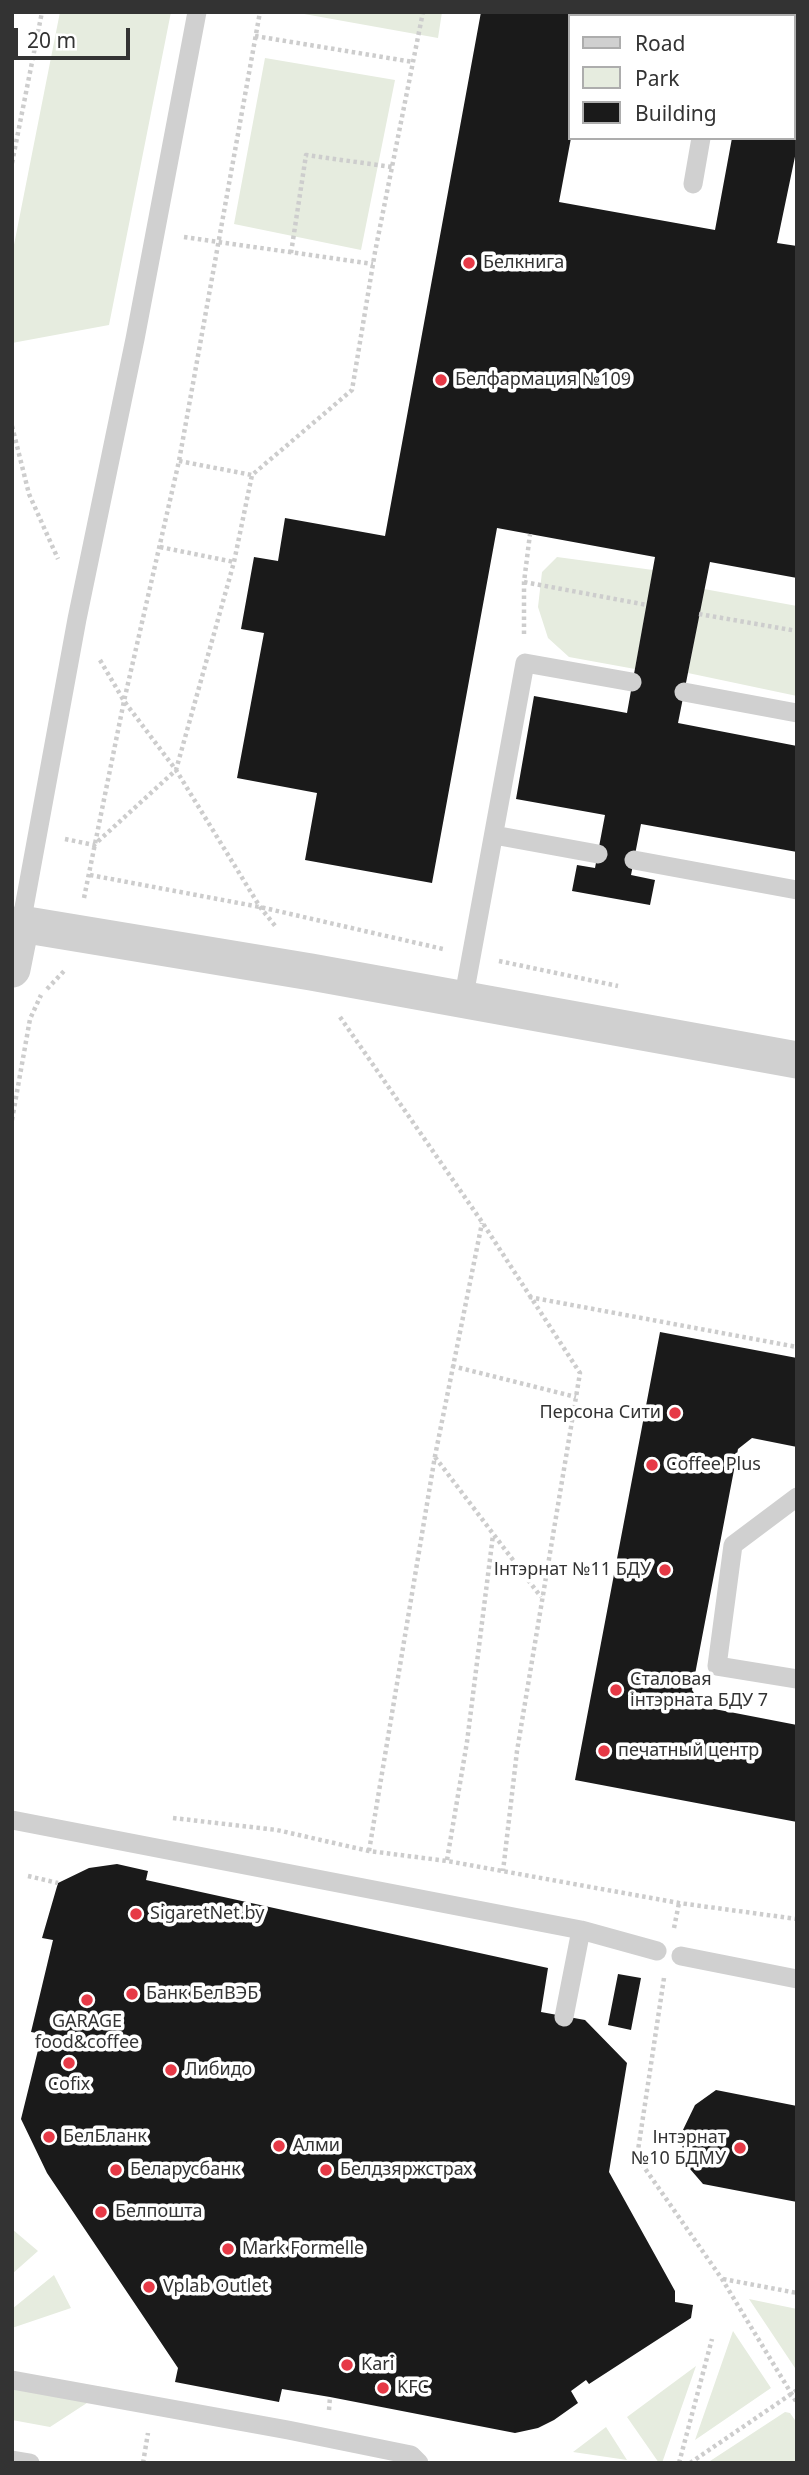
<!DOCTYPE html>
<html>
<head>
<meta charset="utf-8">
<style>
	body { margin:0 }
	#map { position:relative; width:809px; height:2475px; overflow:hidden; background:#fff; font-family:"Noto Sans",sans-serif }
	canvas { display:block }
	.frame { position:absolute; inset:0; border:14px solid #333; pointer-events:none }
	.legend { position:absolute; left:568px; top:14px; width:228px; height:126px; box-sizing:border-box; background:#fff; border:2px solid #adadad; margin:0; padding:9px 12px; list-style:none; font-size:21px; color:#333 }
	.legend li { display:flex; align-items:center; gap:14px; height:35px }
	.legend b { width:35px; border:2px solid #adadad }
	.scale { position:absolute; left:14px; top:28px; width:116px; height:32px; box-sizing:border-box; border:4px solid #333; border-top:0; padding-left:9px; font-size:21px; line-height:24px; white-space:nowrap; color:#333; -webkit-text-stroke:5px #fff; paint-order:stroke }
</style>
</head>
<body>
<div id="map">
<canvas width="809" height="2475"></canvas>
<div class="frame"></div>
<ul class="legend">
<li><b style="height:9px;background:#d0d0d0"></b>Road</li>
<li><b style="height:19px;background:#e6ecdf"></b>Park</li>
<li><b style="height:19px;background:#1a1a1a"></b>Building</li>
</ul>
<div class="scale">20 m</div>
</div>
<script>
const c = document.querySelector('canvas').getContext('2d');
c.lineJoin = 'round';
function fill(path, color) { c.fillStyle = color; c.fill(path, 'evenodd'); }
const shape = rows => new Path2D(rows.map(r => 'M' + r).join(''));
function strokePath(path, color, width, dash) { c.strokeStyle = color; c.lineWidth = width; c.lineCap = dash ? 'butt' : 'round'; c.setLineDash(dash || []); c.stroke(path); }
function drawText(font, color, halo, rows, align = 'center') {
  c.font = font + ' "Noto Sans",sans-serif'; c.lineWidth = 7; c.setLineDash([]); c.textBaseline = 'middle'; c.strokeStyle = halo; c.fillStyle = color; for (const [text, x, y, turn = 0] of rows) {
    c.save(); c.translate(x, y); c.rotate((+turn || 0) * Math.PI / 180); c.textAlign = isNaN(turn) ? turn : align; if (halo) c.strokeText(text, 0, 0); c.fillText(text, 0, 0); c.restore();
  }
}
fill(shape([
	[60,12,171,12,109,325,12,343,12,255],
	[293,12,442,12,438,38],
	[265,58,395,80,361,250,234,224],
	[557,557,653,570,635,669,569,657,548,638,538,607,542,572],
	[704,589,797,606,797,696,688,673],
	[12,2229,38,2251,12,2274],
	[54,2275,71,2308,12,2328,12,2309],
	[749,2299,797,2309,797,2371],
	[733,2331,771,2388,695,2440],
	[696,2366,662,2463,659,2463,627,2417],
	[12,2376,110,2388,50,2427,12,2420],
	[785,2412,790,2413,797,2423,797,2463,707,2463],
	[606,2427,627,2460,573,2452]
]), '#e6ecdf');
fill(shape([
	[481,12,595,12,594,16,569,16,571,138,559,202,715,230,732,138,793,138,793,16,679,16,668,12,797,12,797,147,777,243,797,246,797,578,710,562,678,723,797,746,797,852,641,824,631,875,655,880,650,905,572,891,577,865,595,868,605,815,516,799,534,696,627,713,655,557,497,528,432,883,305,860,317,793,237,778,264,633,241,629,254,557,278,561,285,518,385,536],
	[660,1332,797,1358,797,1447,752,1438,738,1449,692,1690,704,1707,797,1725,797,1822,575,1780],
	[117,1864,148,1871,146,1880,548,1968,541,2012,585,2020,627,2063,609,2172,675,2291,675,2302,693,2305,691,2318,589,2384,586,2380,571,2391,578,2403,554,2420,538,2428,515,2433,330,2397,282,2389,279,2402,175,2382,178,2368,47,2173,21,2119,42,2034,31,2032,53,1940,42,1938,58,1883,89,1868],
	[618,1974,641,1978,631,2030,608,2025],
	[716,2090,797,2106,797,2202,703,2184,684,2162,681,2134,695,2105]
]), '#1a1a1a');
strokePath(shape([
	[255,36,413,62],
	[12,163,42,12],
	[184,237,373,264],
	[291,253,306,155,392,167],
	[12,426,29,494,58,559],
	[179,461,252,475],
	[160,547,234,562],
	[524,582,647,605],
	[699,614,797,631],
	[524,634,524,582,530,534],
	[100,660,124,701,176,770,260,907,276,927],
	[65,839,94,845,176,770,234,562,252,475,352,390,375,252,423,12],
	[90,875,260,907,443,949],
	[84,898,124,701,179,461,260,12],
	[499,961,618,986],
	[47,989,65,970],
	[340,1017,482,1222,580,1373,517,1751,503,1871],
	[12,1120,30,1019,41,995],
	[529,1297,797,1347],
	[452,1366,576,1397],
	[435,1457,541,1597],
	[173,1818,277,1830,369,1851,447,1861,679,1903,797,1919],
	[369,1851,435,1456,482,1223],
	[447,1860,467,1742,493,1535],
	[28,1876,58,1883],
	[674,1928,679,1903],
	[664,1978,637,2157,722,2279,797,2403],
	[723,2279,797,2293],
	[329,2410,330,2397],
	[143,2463,148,2433],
	[679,2463,712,2339],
	[690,2463,797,2390]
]), '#cdcdcd', 4.5, [3.5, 3.5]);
strokePath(shape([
	[693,184,701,138],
	[684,692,797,713],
	[494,835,598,854],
	[634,860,797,890],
	[21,924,77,619,135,339,197,12],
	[463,1001,525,663,632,682],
	[797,1497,733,1545,717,1666,797,1679],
	[12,1820,581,1930,657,1951],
	[681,1956,797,1979],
	[564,2017,581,1930],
	[12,2380,288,2430,411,2455,419,2463],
	[12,2460,30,2463]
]), '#d0d0d0', 19);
strokePath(shape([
	[12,969,21,924,311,972,797,1060]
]), '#d0d0d0', 37);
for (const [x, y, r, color] of [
	[469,263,7,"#e63946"],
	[441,380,7,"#e63946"],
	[675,1413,7,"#e63946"],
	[652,1465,7,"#e63946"],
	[665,1570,7,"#e63946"],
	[616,1690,7,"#e63946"],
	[604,1751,7,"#e63946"],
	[136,1914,7,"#e63946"],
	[132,1994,7,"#e63946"],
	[87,2000,7,"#e63946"],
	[69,2063,7,"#e63946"],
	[171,2070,7,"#e63946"],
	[49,2137,7,"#e63946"],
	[279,2146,7,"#e63946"],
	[740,2148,7,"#e63946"],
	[116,2170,7,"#e63946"],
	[326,2170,7,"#e63946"],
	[101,2212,7,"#e63946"],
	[228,2249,7,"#e63946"],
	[149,2287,7,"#e63946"],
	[347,2365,7,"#e63946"],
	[383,2388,7,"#e63946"]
]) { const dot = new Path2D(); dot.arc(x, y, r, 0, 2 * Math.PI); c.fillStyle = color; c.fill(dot); strokePath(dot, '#fff', 2.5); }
drawText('18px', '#333', '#fff', [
	["Белкнига",483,263],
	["Белфармация №109",455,380],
	["Персона Сити",661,1413,"right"],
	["Coffee Plus",666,1465],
	["Інтэрнат №11 БДУ",651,1570,"right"],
	["Сталовая",630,1680],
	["інтэрната БДУ 7",630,1701],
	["печатный центр",618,1751],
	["SigaretNet.by",150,1914],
	["Банк БелВЭБ",146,1994],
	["GARAGE",87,2022,"center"],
	["food&coffee",87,2043,"center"],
	["Либидо",185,2070],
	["Cofix",69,2085,"center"],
	["БелБланк",63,2137],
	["Інтэрнат",726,2138,"right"],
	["№10 БДМУ",726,2159,"right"],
	["Алми",293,2146],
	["Беларусбанк",130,2170],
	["Белдзяржстрах",340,2170],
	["Белпошта",115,2212],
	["Mark Formelle",242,2249],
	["Vplab Outlet",163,2287],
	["Kari",361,2365],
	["KFC",397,2388]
], 'left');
</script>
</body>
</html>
